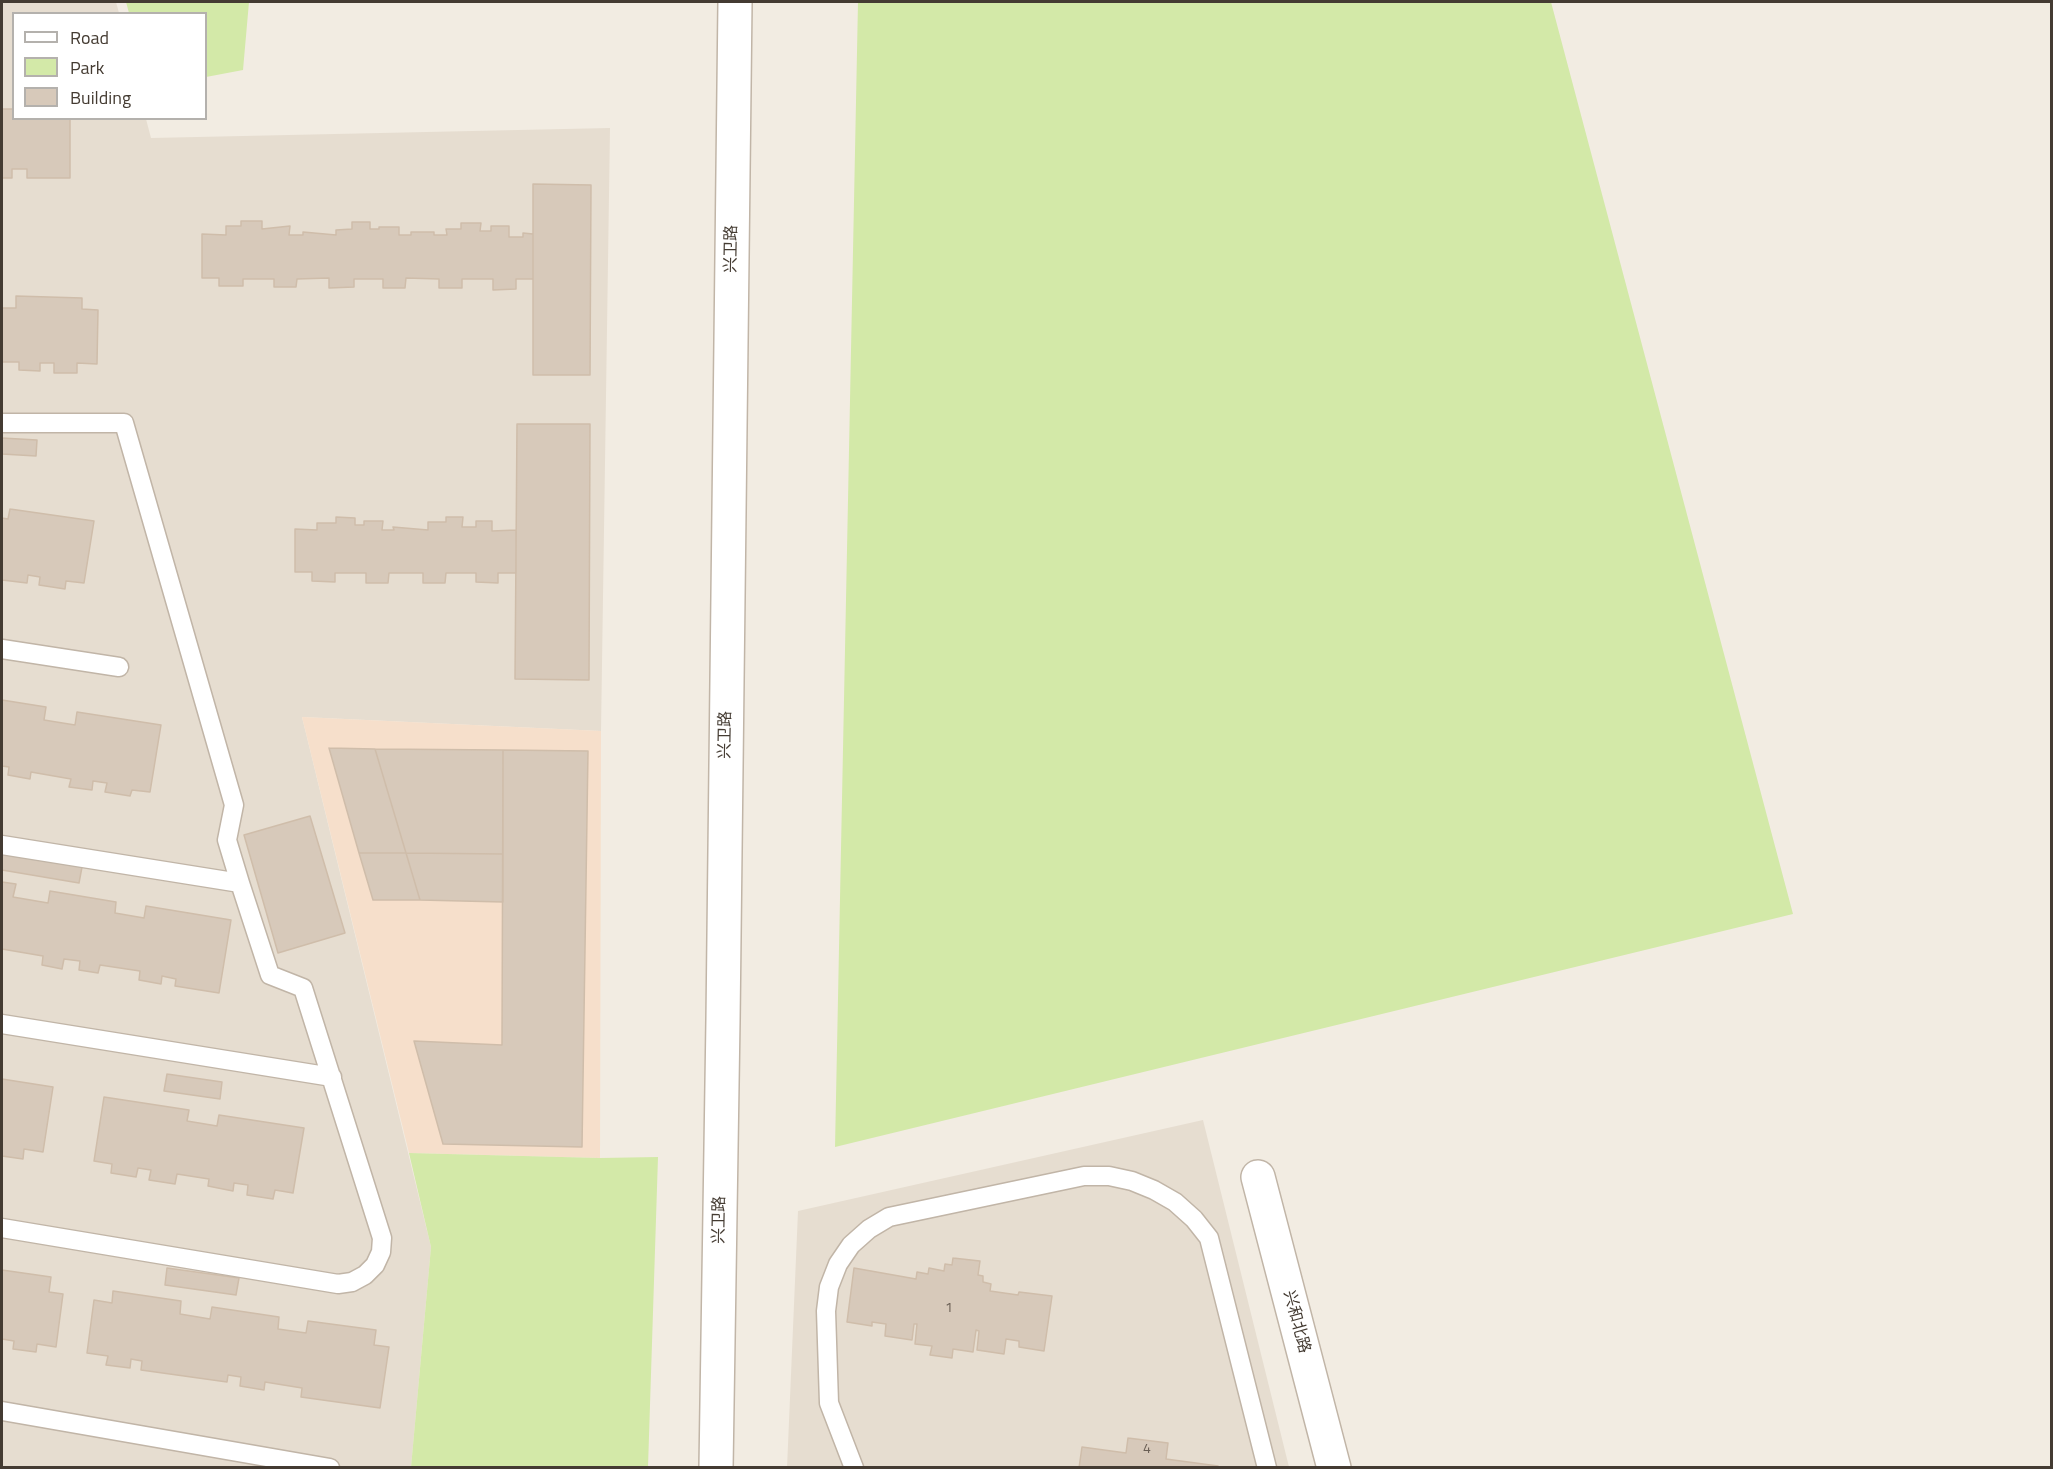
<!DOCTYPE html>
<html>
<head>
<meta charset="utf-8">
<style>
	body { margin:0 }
	#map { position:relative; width:2053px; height:1469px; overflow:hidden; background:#f2ece2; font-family:"Titillium Web",sans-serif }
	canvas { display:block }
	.frame { position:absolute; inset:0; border:3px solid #443b32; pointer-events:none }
	.legend { position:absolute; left:12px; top:12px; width:195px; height:108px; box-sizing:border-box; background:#fff; border:2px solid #b4b1ad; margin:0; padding:8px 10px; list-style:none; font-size:18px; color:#443b32 }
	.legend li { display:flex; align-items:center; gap:12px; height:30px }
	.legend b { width:30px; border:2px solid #b4b1ad }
</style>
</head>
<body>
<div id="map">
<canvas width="2053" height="1469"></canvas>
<div class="frame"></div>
<ul class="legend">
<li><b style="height:8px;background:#fff"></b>Road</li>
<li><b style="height:16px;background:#d3e9a8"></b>Park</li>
<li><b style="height:16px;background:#d7c9ba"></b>Building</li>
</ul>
</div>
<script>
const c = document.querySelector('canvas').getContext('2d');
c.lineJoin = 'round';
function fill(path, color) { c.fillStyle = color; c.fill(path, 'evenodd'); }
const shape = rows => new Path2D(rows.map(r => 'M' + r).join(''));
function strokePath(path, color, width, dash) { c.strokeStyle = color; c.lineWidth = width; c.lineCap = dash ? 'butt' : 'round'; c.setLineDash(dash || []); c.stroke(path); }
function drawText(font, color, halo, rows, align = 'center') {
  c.font = font + ' "Titillium Web","Noto Sans SC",sans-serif'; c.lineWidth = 6; c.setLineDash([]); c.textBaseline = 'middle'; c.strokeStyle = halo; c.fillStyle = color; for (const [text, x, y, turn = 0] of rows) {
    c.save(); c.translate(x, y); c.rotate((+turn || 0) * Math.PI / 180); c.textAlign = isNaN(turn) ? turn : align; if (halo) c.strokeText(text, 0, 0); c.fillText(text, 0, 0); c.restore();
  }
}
fill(shape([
	[2,2,116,2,119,13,14,14,14,118,146,119,151,138,610,128,601,731,302,717,431,1247,411,1467,2,1468],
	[1203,1120,1289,1467,787,1468,798,1211]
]), '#e6ddd0');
fill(shape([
	[302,717,601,731,600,1158,409,1153]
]), '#f6dfcb');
fill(shape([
	[126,2,249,2,243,70,206,77,206,14,129,13],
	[858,2,1551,2,1793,914,835,1147],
	[409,1153,600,1158,658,1157,648,1467,411,1467,431,1247]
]), '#d3e9a8');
const building = shape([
	[2,109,14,109,14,118,70,119,70,178,27,178,27,169,12,169,12,178,2,178,2,109],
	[533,184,591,185,590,375,533,375,533,184],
	[241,221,262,221,262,229,290,226,289,235,303,235,303,232,336,235,336,230,352,229,352,222,370,222,370,229,379,229,379,227,399,227,399,235,411,235,411,232,434,232,434,235,447,235,446,229,461,229,461,223,481,223,480,231,491,231,491,226,509,226,509,237,523,237,523,233,533,234,533,279,516,279,516,289,493,290,493,279,462,279,462,288,439,288,439,279,406,278,405,288,383,288,383,279,354,279,354,287,329,288,329,278,297,279,296,287,274,287,274,279,243,279,243,286,219,286,219,278,202,278,202,234,226,235,226,226,241,226,241,221],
	[16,296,82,298,82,309,98,310,97,364,77,363,77,373,54,373,54,363,40,363,40,371,19,370,19,362,2,362,2,308,16,308,16,296],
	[517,424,590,424,589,680,515,679,517,424],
	[2,438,37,440,36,456,2,454,2,438],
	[10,509,94,521,84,583,66,581,65,589,39,585,40,577,28,575,27,583,2,580,2,518,8,519,10,509],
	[336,517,355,518,355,525,364,525,364,521,383,521,382,530,394,530,393,527,428,530,428,522,446,522,446,517,463,517,462,527,476,527,476,521,492,521,492,531,516,530,516,573,498,573,498,583,476,582,476,573,446,573,445,583,423,583,423,573,389,573,388,583,366,583,366,573,335,573,335,582,312,581,312,572,295,572,295,529,317,530,317,523,336,523,336,517],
	[2,700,46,707,44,720,75,725,77,712,161,725,150,792,132,790,130,796,105,792,107,783,93,781,92,790,69,787,71,779,31,772,30,779,8,775,9,767,2,766,2,700],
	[329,748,375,749,406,853,359,853,329,748],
	[375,749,503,750,503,854,406,853,375,749],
	[503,750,588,751,582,1147,443,1144,414,1041,502,1045,503,750],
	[310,816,345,933,278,953,244,835,310,816],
	[2,853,82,867,79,883,2,870,2,853],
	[359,853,406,853,420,900,373,900,359,853],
	[406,853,503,854,503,902,420,900,406,853],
	[2,882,16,884,13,897,48,903,50,891,116,902,115,913,144,918,146,906,231,920,219,993,175,986,176,979,162,976,161,984,139,980,140,971,100,965,98,973,79,970,80,961,64,959,62,969,42,965,43,956,2,949,2,953,2,882],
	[167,1074,222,1082,220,1099,164,1091,167,1074],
	[2,1079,53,1087,43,1152,24,1149,23,1159,2,1156,2,1079],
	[104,1097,189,1110,187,1121,217,1126,219,1115,304,1128,293,1193,275,1190,273,1199,247,1195,248,1185,234,1183,233,1191,208,1186,209,1179,177,1174,175,1184,149,1180,151,1170,138,1168,136,1177,111,1173,112,1164,94,1161,104,1097],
	[953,1258,980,1261,978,1275,983,1276,983,1282,991,1284,990,1291,1018,1295,1019,1292,1052,1296,1044,1351,1019,1347,1019,1341,1006,1339,1004,1354,977,1350,979,1331,976,1330,973,1352,953,1349,952,1358,930,1355,932,1346,915,1344,917,1324,914,1324,912,1340,885,1336,886,1324,872,1322,872,1326,847,1322,854,1268,916,1279,917,1272,928,1274,929,1268,944,1271,945,1264,952,1265,953,1258],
	[167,1268,239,1278,236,1295,165,1285,167,1268],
	[2,1270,51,1277,49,1292,63,1294,56,1347,37,1344,36,1352,13,1349,14,1341,2,1339,2,1270],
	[113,1291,181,1301,180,1314,210,1319,212,1307,279,1317,278,1329,306,1333,308,1321,376,1330,374,1345,389,1347,380,1408,301,1397,302,1388,265,1382,264,1390,240,1386,241,1377,228,1375,227,1382,141,1370,142,1361,131,1359,130,1368,106,1365,108,1356,87,1353,94,1300,112,1303,113,1291],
	[1128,1438,1168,1443,1166,1459,1218,1466,1217,1468,1079,1468,1082,1447,1126,1453,1128,1438]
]);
fill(building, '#d7c9ba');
strokePath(building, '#cfbdaa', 1.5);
const service = shape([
	[2,423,124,423,234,805,227,840,240,883,270,975,303,988,382,1238,381,1252,375,1265,365,1275,352,1282,338,1284,2,1228],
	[2,649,119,667],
	[2,845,240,883],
	[2,1024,332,1077],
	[2,1411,330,1468],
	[854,1468,829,1403,826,1311,829,1287,838,1264,851,1245,869,1229,889,1217,1084,1176,1109,1176,1132,1181,1154,1190,1175,1202,1194,1219,1209,1238,1267,1468]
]);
const minor = shape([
	[1258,1177,1334,1468]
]);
const tertiary = shape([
	[716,1468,723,1020,735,2]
]);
strokePath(service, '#c1b5a7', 21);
strokePath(minor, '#c1b5a7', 36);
strokePath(tertiary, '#c1b5a7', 36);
strokePath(service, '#fff', 18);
strokePath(minor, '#fff', 33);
strokePath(tertiary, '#fff', 33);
drawText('14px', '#695e54', null, [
	["1",949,1309],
	["4",1147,1450]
]);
drawText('16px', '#443b32', '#fff', [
	["兴卫路",732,249,-89],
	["兴卫路",726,735,-89],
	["兴卫路",720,1220,-89],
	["兴和北路",1296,1322,75]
]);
</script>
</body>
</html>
